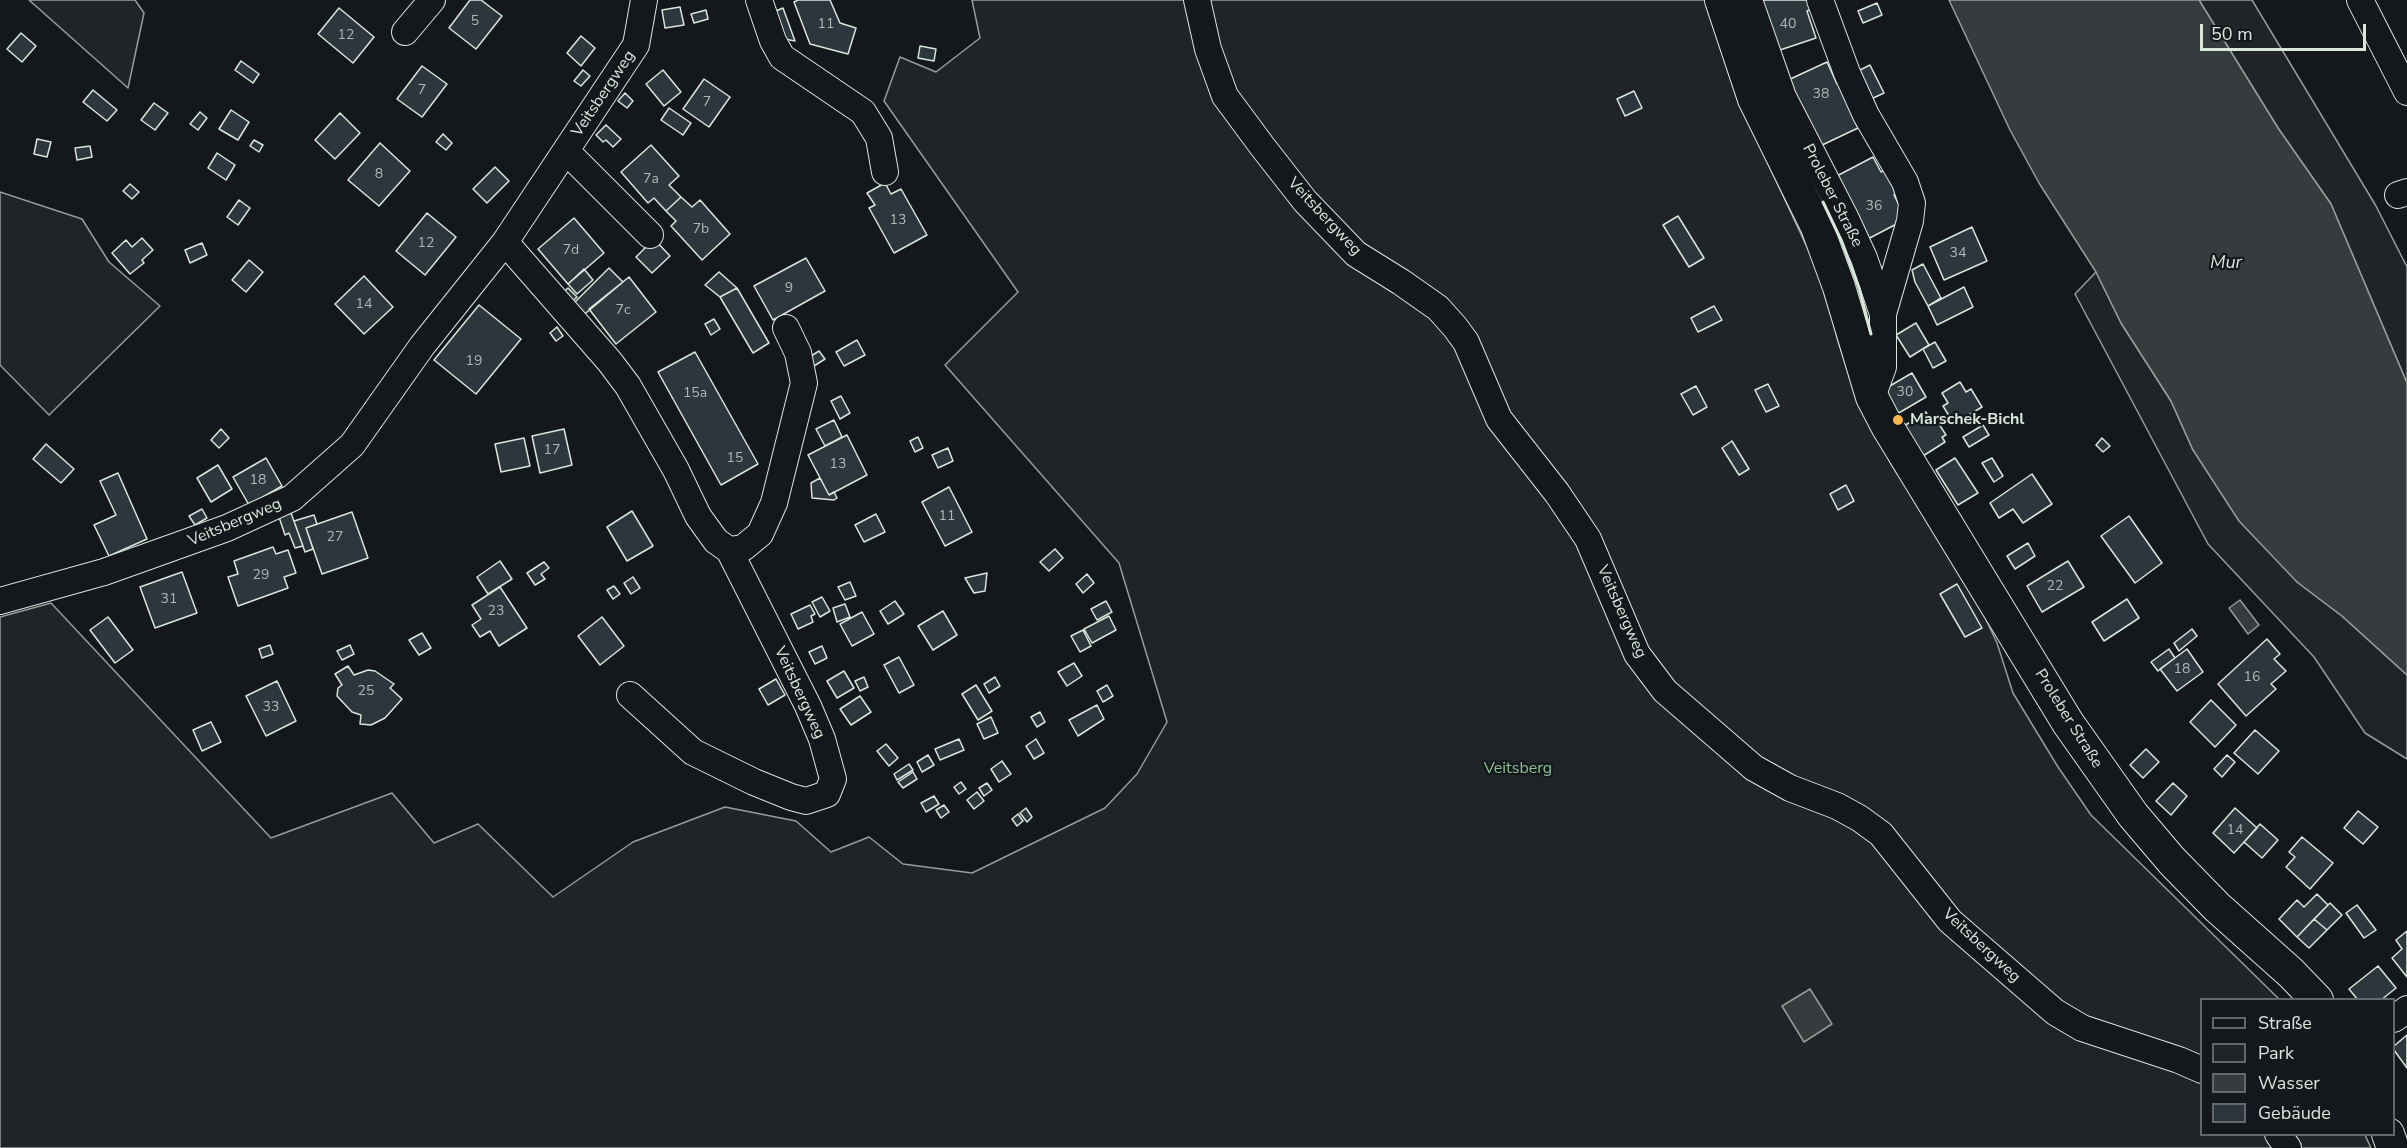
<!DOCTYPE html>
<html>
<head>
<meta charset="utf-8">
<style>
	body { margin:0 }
	#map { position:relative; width:2407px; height:1148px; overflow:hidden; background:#14181c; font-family:"Nunito Sans",sans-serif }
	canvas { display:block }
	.legend { position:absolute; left:2200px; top:998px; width:195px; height:138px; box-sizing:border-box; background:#14181c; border:2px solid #626a69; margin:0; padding:8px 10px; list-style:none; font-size:18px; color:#d8e6dc }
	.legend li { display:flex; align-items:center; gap:12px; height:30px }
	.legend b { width:30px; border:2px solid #626a69 }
	.scale { position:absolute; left:2200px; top:24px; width:166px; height:27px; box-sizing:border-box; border:3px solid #d8e6dc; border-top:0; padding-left:8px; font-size:18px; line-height:21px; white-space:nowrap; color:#d8e6dc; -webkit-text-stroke:4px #14181c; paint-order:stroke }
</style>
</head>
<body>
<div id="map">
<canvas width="2407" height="1148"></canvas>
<ul class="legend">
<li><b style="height:8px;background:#14181c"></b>Straße</li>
<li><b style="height:16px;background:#202428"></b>Park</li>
<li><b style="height:16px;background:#363b3e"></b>Wasser</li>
<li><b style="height:16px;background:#2c363c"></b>Gebäude</li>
</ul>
<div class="scale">50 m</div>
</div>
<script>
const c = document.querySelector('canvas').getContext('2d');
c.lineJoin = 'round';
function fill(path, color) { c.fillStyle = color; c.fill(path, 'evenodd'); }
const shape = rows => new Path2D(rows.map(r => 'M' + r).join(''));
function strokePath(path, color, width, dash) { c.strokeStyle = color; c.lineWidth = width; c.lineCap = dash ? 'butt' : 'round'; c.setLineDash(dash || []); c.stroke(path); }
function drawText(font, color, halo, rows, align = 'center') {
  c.font = font + ' "Nunito Sans",sans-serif'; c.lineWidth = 4.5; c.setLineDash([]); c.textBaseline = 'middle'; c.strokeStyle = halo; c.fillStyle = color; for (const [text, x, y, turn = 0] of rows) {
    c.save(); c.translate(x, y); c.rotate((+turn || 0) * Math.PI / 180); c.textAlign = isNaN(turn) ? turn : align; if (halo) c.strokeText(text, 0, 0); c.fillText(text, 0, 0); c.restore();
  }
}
const green = shape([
	[29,0,135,0,144,13,128,88,29,0],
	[972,0,1706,0,1750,125,1813,260,1833,316,1837,338,1851,381,1893,460,1890,462,1898,475,1901,474,1982,611,1997,643,2013,693,2058,767,2091,815,2279,999,2202,1000,2202,1134,2365,1135,2371,1148,0,1148,0,617,51,603,271,838,392,793,434,843,478,824,553,897,633,842,725,807,796,821,831,852,869,837,903,864,972,873,1105,808,1137,774,1167,722,1119,563,945,365,1018,292,884,101,900,57,936,72,980,38,972,0],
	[2199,0,2252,0,2376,206,2407,267,2407,383,2331,204,2278,128,2199,0],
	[0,192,82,219,109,262,160,306,49,415,0,365,0,192],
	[2096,272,2121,323,2171,401,2193,450,2297,582,2342,616,2407,675,2407,759,2365,733,2314,657,2208,544,2075,294,2096,272]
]);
fill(green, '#202428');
strokePath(green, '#939e99', 1.5);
const water = shape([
	[1949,0,2199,0,2278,128,2331,204,2407,383,2407,675,2342,616,2297,582,2239,521,2193,450,2171,401,2121,323,2096,272,2039,183,2010,130,1949,0],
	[2240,600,2259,625,2248,634,2229,608,2240,600],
	[1810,989,1832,1024,1804,1042,1782,1006,1810,989]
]);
fill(water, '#363b3e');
strokePath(water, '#939e99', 1.5);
const building = shape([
	[470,0,481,0,502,16,476,49,449,28,470,0],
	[798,0,830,0,840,23,856,28,848,54,810,44,794,2,798,0],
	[1757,0,1809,0,1812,9,1807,11,1816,38,1774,52,1757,0],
	[1877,3,1882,15,1863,23,1858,11,1877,3],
	[680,7,684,25,665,28,662,10,680,7],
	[339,8,374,37,353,63,318,34,339,8],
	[783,8,795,41,780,38,771,13,783,8],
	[706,10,708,19,694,23,691,14,706,10],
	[21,33,36,46,22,62,7,49,21,33],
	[581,36,595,48,581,66,567,53,581,36],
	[920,46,936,49,934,61,918,58,920,46],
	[241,61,259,74,253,83,235,70,241,61],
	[1827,62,1837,84,1843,81,1849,108,1858,128,1818,147,1786,81,1827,62],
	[1870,65,1884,93,1869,100,1856,72,1870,65],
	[422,66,447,84,422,117,397,99,422,66],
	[583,70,590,76,581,86,574,81,583,70],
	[663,70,681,92,664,106,646,84,663,70],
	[704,79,730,97,709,127,683,109,704,79],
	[93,90,117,110,107,121,83,102,93,90],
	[1634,91,1642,108,1625,116,1617,99,1634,91],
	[625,93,633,101,627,108,618,101,625,93],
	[154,103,168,113,155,130,141,120,154,103],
	[669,108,691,123,683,135,661,120,669,108],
	[231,110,249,122,238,140,219,129,231,110],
	[200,112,207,118,198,130,190,124,200,112],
	[340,113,360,133,335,159,315,140,340,113],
	[606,125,621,139,613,147,606,140,603,142,596,135,606,125],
	[443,134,452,143,446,150,436,142,443,134],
	[37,139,51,142,47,157,34,154,37,139],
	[254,140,263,145,259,152,250,146,254,140],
	[380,143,410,171,379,206,348,180,380,143],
	[651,145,679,176,669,185,681,197,666,211,654,198,648,203,621,172,651,145],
	[90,146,92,157,77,160,75,148,90,146],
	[217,153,235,165,226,180,208,168,217,153],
	[1873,157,1881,172,1889,168,1901,192,1894,195,1906,219,1866,240,1833,178,1873,157],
	[495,167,509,181,487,203,473,189,495,167],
	[885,183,891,194,901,189,927,235,894,253,869,208,875,205,867,193,885,183],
	[130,184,139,192,132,199,123,191,130,184],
	[681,197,692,207,700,200,730,234,702,260,671,226,676,221,666,211,681,197],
	[239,200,250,208,238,225,227,217,239,200],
	[427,213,456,237,425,275,396,251,427,213],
	[1678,216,1704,258,1689,267,1663,225,1678,216],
	[574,218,604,253,568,284,538,249,574,218],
	[1972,227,1987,261,1944,280,1930,247,1972,227],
	[142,238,153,250,142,260,144,263,130,274,112,253,126,240,132,247,142,238],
	[654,239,670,256,652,273,636,257,654,239],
	[202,243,207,255,190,263,185,250,202,243],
	[806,258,825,291,773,320,754,286,806,258],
	[249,260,263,272,246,292,232,280,249,260],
	[1923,264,1941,298,1928,306,1915,282,1912,270,1923,264],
	[609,268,623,282,580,318,570,307,609,268],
	[584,269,593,280,577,294,568,284,584,269],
	[719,272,737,288,720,297,705,285,719,272],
	[364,276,393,307,364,334,335,304,364,276],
	[629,277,656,312,616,344,589,309,629,277],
	[1964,287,1973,307,1937,325,1928,306,1964,287],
	[568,288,577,297,569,304,560,295,568,288],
	[737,288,769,343,753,353,720,297,737,288],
	[479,305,521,339,476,394,434,360,479,305],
	[1714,306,1722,320,1698,332,1691,318,1714,306],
	[714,319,720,329,711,335,705,324,714,319],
	[1916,323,1929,345,1910,357,1896,335,1916,323],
	[557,327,563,336,556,341,550,333,557,327],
	[857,340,865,355,844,366,836,352,857,340],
	[1935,342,1946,361,1933,368,1923,349,1935,342],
	[819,351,825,359,814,366,808,358,819,351],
	[695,352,758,464,721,485,658,372,695,352],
	[1912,373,1926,397,1897,414,1883,390,1912,373],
	[1960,382,1966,392,1971,389,1982,407,1954,424,1943,406,1948,403,1942,393,1960,382],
	[1768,384,1779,406,1766,412,1755,390,1768,384],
	[1696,386,1707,407,1693,415,1681,394,1696,386],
	[841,396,850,413,840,419,831,401,841,396],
	[1926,412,1930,419,1934,416,1946,435,1942,437,1945,442,1923,456,1904,426,1926,412],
	[834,420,842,437,825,446,816,429,834,420],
	[1983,425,1989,435,1969,447,1963,437,1983,425],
	[221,429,229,438,219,448,211,440,221,429],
	[564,429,572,465,540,473,532,436,564,429],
	[847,435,867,475,829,495,808,455,847,435],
	[918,437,923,448,915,452,910,441,918,437],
	[524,438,530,466,501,472,495,444,524,438],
	[2102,438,2110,446,2103,452,2096,445,2102,438],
	[1732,441,1749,469,1739,475,1722,448,1732,441],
	[46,444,74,469,61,483,33,459,46,444],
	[948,448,953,461,938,468,932,455,948,448],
	[266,458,282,486,249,505,233,477,266,458],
	[1955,458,1978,493,1958,505,1936,470,1955,458],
	[1992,458,2003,476,1994,482,1982,463,1992,458],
	[218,465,232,489,211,502,197,478,218,465],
	[118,473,147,539,109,556,94,525,116,515,100,481,118,473],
	[2032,474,2052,504,2023,523,2013,509,1999,518,1990,503,2032,474],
	[820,478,829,495,834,492,837,498,834,500,812,498,811,483,820,478],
	[1846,485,1854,501,1838,510,1830,494,1846,485],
	[949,487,972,532,945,546,922,502,949,487],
	[202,509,207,518,195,525,189,516,202,509],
	[632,511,653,546,627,561,607,527,632,511],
	[352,512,368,558,322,574,306,528,352,512],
	[291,513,303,546,295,548,289,533,285,535,279,517,291,513],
	[876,514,885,532,864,542,855,525,876,514],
	[314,515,317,524,306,528,313,549,305,552,294,521,314,515],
	[2129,516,2162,563,2135,583,2101,536,2129,516],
	[2028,543,2035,556,2015,569,2007,556,2028,543],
	[273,547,276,554,288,550,296,573,284,577,288,588,238,606,228,577,238,574,234,561,273,547],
	[1055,549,1063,558,1049,571,1040,562,1055,549],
	[500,561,512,579,488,594,477,577,500,561],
	[2068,561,2084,587,2042,612,2027,586,2068,561],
	[544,562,549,568,541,574,545,579,535,585,527,573,544,562],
	[182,572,197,613,155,628,140,587,182,572],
	[987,573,985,591,974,593,965,578,987,573],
	[1087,574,1094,583,1083,593,1076,584,1087,574],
	[633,577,640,588,631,594,624,583,633,577],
	[850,582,856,596,845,600,838,587,850,582],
	[1957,584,1982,628,1965,637,1940,594,1957,584],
	[614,586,620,594,613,599,607,590,614,586],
	[500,587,527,628,499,646,490,631,480,637,472,625,481,619,472,605,500,587],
	[822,597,830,611,820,617,812,602,822,597],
	[2127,599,2139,618,2104,641,2092,622,2127,599],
	[895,601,904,614,888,624,880,611,895,601],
	[1106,601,1112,612,1097,620,1091,609,1106,601],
	[845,604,850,617,837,622,833,608,845,604],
	[810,605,815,614,811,616,813,622,798,629,791,614,810,605],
	[943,611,957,635,933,650,918,626,943,611],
	[862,612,874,634,852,646,840,624,862,612],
	[1109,616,1116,630,1092,643,1084,629,1109,616],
	[108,617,133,650,115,663,90,630,108,617],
	[602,617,624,646,600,665,578,636,602,617],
	[2192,629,2197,636,2179,651,2174,643,2192,629],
	[1083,630,1091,646,1080,652,1071,636,1083,630],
	[422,633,431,648,419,655,409,640,422,633],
	[2267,639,2280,654,2274,659,2286,671,2271,684,2276,689,2246,716,2218,684,2267,639],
	[270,645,273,654,262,658,259,649,270,645],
	[350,645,354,654,342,660,337,651,350,645],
	[822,646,827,658,815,664,809,652,822,646],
	[2169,649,2175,658,2158,671,2151,662,2169,649],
	[2187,649,2203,672,2177,691,2160,669,2187,649],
	[899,657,914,685,899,693,884,665,899,657],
	[1074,663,1082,676,1067,686,1058,672,1074,663],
	[348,666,354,675,368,670,375,671,394,684,390,688,402,699,385,718,371,725,360,724,361,715,352,712,337,696,338,688,342,685,335,674,348,666],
	[844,671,854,688,837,698,827,681,844,671],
	[864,677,868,687,860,691,855,681,864,677],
	[995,677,1000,686,989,693,984,684,995,677],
	[776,679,785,695,768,705,759,689,776,679],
	[277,681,296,721,266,736,246,696,277,681],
	[976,685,992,711,978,720,962,694,976,685],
	[1107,685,1113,696,1103,702,1097,691,1107,685],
	[860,696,871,712,851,725,840,709,860,696],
	[2211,700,2236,725,2215,747,2190,722,2211,700],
	[1097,705,1104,719,1078,736,1069,720,1097,705],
	[1040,712,1045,722,1037,727,1031,717,1040,712],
	[991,717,998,733,984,739,977,724,991,717],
	[211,722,221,742,202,751,193,730,211,722],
	[2255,730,2279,751,2258,774,2234,753,2255,730],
	[959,739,964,750,940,760,935,749,959,739],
	[1036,739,1044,753,1034,759,1026,746,1036,739],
	[886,744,898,758,889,766,877,751,886,744],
	[2146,749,2159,762,2143,778,2130,765,2146,749],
	[928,755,934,765,922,772,917,762,928,755],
	[2227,755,2235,762,2222,777,2214,769,2227,755],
	[1002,761,1011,774,999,782,991,769,1002,761],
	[909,764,913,770,897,780,894,774,909,764],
	[913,772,917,779,903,788,898,782,913,772],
	[961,782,966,789,959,794,954,787,961,782],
	[987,783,992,790,984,796,979,788,987,783],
	[2173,783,2187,796,2171,815,2156,801,2173,783],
	[977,792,984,801,974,809,967,800,977,792],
	[934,796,939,804,926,812,921,803,934,796],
	[944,805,949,812,941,818,936,810,944,805],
	[1026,808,1032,817,1027,822,1020,813,1026,808],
	[2235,808,2257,828,2234,853,2213,833,2235,808],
	[2358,811,2378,827,2363,844,2344,828,2358,811],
	[1018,814,1023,821,1017,826,1012,819,1018,814],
	[2260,824,2278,840,2262,858,2244,842,2260,824],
	[2302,837,2333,863,2310,889,2286,867,2295,857,2289,852,2302,837],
	[2317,894,2328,905,2297,937,2279,919,2297,900,2304,907,2317,894],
	[2330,903,2342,915,2327,930,2314,919,2330,903],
	[2357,905,2376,930,2364,938,2346,913,2357,905],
	[2314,919,2327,930,2309,948,2297,937,2314,919],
	[2407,931,2407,977,2392,958,2402,949,2396,940,2407,931],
	[2378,966,2396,988,2381,1000,2358,1000,2349,989,2378,966],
	[2407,1035,2407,1068,2394,1050,2394,1046,2407,1035]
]);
fill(building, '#2c363c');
strokePath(building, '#d8e6dc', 1.5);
const minor = shape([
	[759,0,773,41,782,57,863,112,879,138,885,172],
	[1197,0,1208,49,1225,96,1262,146,1305,201,1356,254,1401,282,1438,308,1455,327,1466,342,1499,419,1557,493,1588,539,1637,654,1665,691,1754,768,1790,788,1837,806,1859,818,1881,834,1950,921,2055,1012,2082,1028,2179,1060,2202,1070],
	[1749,0,1783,97,1845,217,1864,258,1883,314,1883,367,1872,397],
	[1820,0,1847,73,1866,115,1905,182,1912,203,1910,221,1883,314],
	[2360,0,2407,92],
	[405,32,432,0],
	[566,151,650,235],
	[2398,195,2407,192],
	[505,242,610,362,628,386,676,470,698,516,716,541,729,550,808,706,822,739,833,779,827,794,806,801,791,797,754,782,693,752,630,695],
	[729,550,743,548,760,534,774,503,804,383,798,353,786,328],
	[0,601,104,572,227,528,292,498,352,445,422,346,505,242,636,45,644,0],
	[2394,1019,2407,1009],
	[2278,1134,2288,1148]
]);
const major = shape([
	[1721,0,1754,99,1817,227,1839,287,1872,397,1887,426,2068,723,2133,815,2172,861,2217,907,2291,973,2317,1000],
	[2388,1134,2393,1148]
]);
strokePath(minor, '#d8e6dc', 28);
strokePath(major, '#d8e6dc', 34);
strokePath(minor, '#14181c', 26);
strokePath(major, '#14181c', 32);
strokePath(shape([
	[1823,202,1842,242,1859,288,1871,334]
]), '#d8e6dc', 3);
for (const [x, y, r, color] of [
	[1898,420,6,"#ffb74d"]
]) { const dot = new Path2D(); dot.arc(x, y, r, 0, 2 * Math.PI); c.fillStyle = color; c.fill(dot); strokePath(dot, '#14181c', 2); }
drawText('14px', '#adbab4', null, [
	["5",475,22],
	["11",826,25],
	["40",1788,25],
	["12",346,36],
	["7",422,91],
	["38",1821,95],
	["7",707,103],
	["8",379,175],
	["7a",651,180],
	["36",1874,207],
	["13",898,221],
	["7b",701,230],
	["12",426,244],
	["7d",571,251],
	["34",1958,254],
	["9",789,289],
	["14",364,305],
	["7c",623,311],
	["19",474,362],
	["30",1905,393],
	["15a",695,394],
	["17",552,451],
	["15",735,459],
	["13",838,465],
	["18",258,481],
	["11",947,517],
	["27",335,538],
	["29",261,576],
	["22",2055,587],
	["31",169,600],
	["23",496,612],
	["18",2182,670],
	["16",2252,678],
	["25",366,692],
	["33",271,708],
	["14",2235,831]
]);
drawText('16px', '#d8e6dc', '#14181c', [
	["Veitsbergweg",604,94,-56],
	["Proleber Straße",1832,196,63],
	["Veitsbergweg",1324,217,47],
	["Veitsbergweg",235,523,-23],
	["Veitsbergweg",1621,612,66],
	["Veitsbergweg",799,693,65],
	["Proleber Straße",2068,719,58],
	["Veitsbergweg",1981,946,43]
]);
drawText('bold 16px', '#d8e6dc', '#14181c', [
	["Marschek-Bichl",1910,420]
], 'left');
drawText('16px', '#8ac095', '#14181c', [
	["Veitsberg",1518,769]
]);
drawText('italic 18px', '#d8e6dc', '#14181c', [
	["Mur",2226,264]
]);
</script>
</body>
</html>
